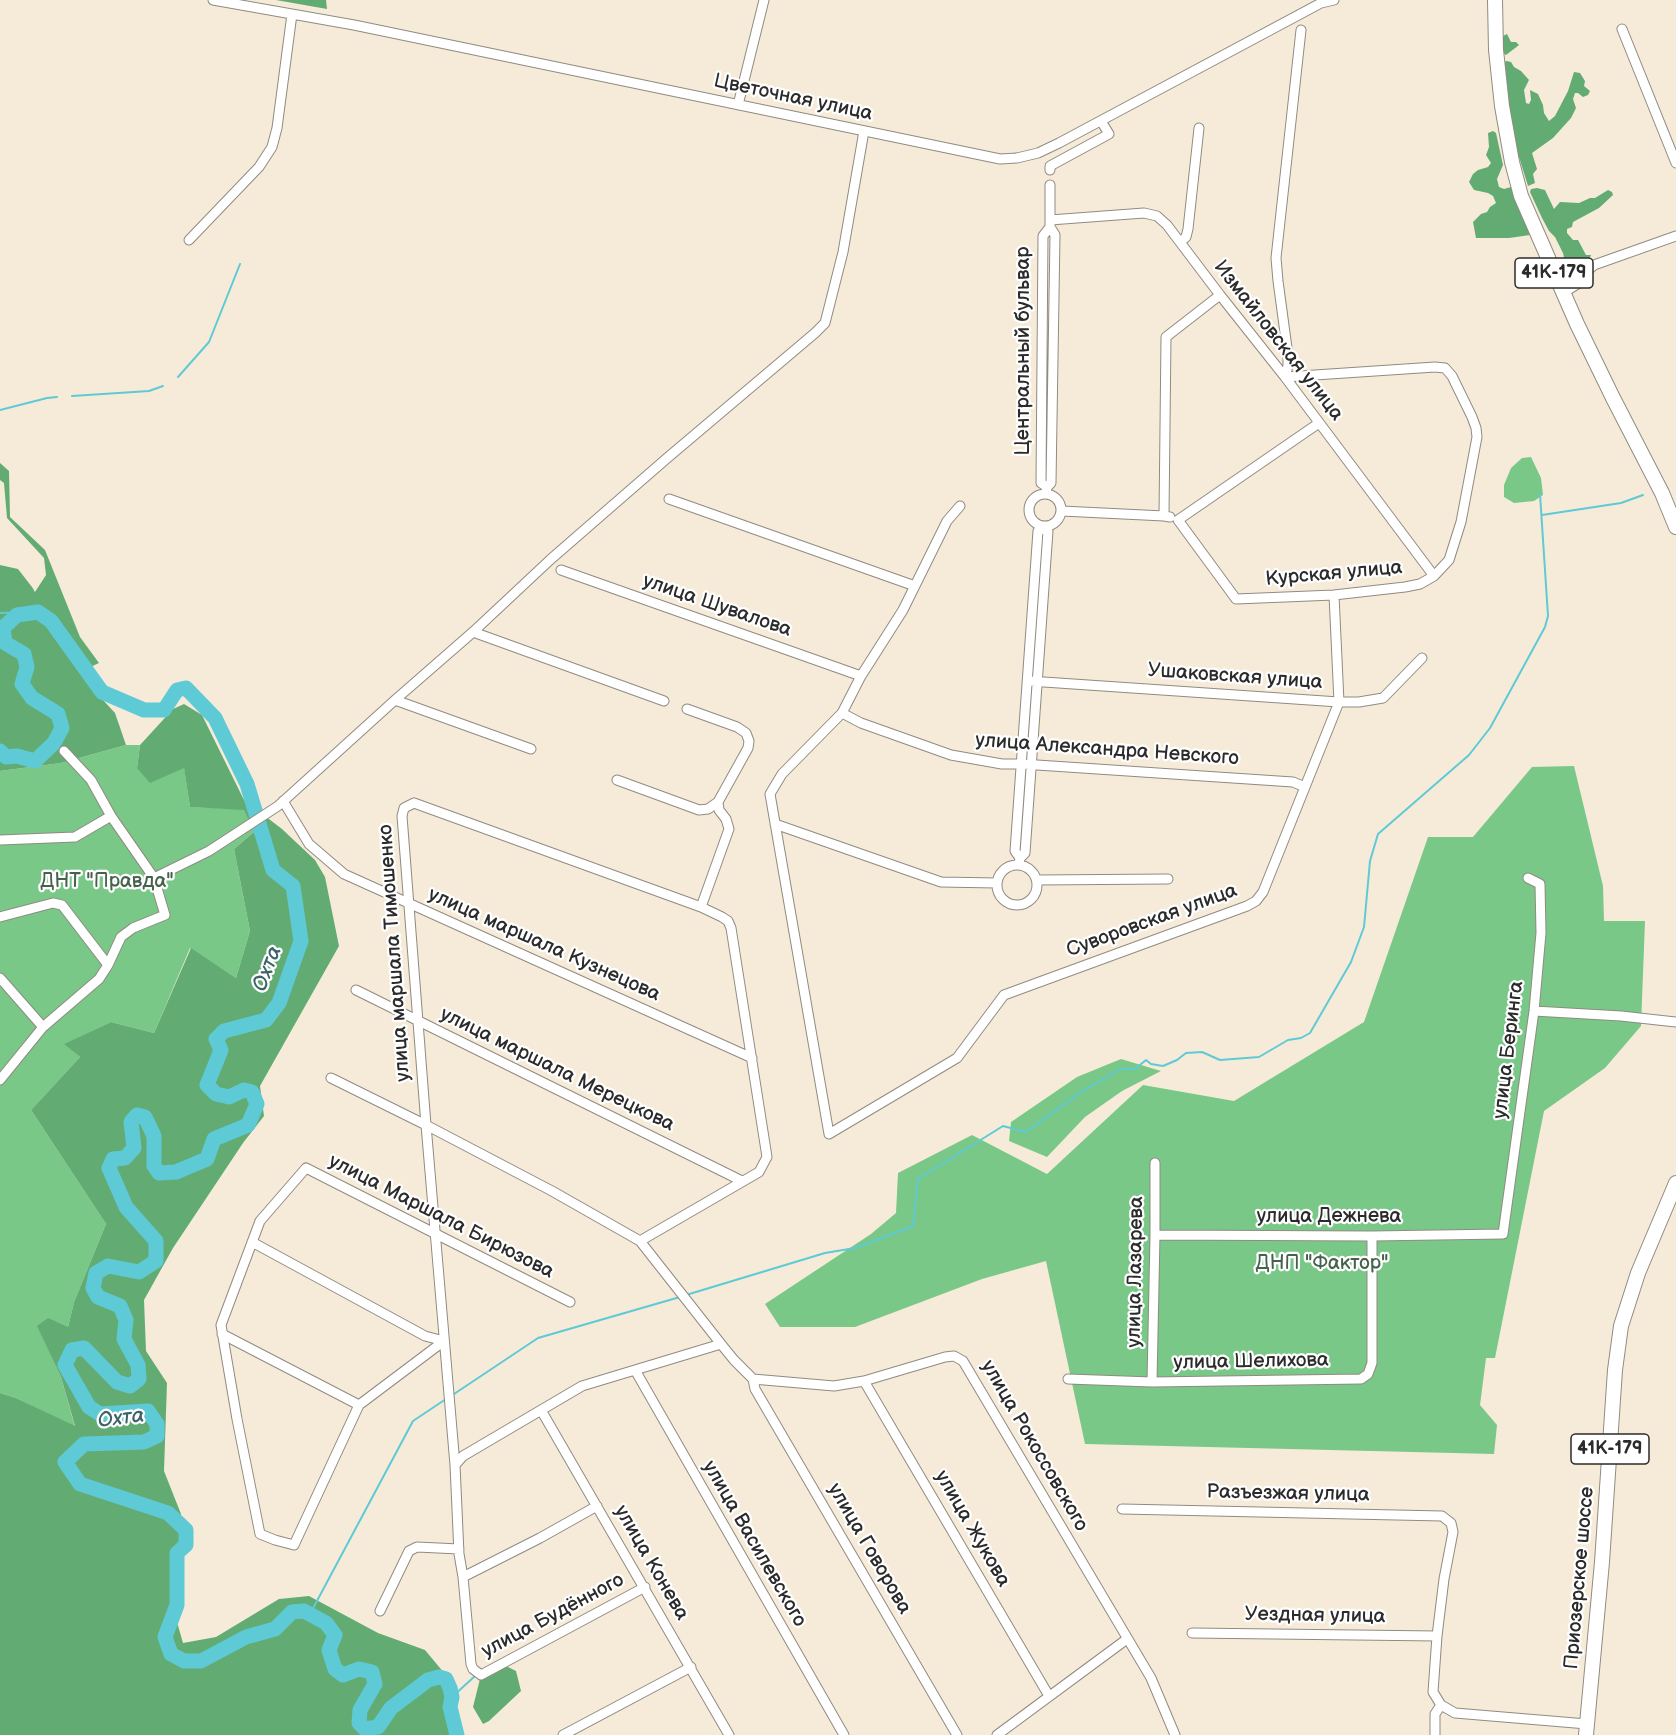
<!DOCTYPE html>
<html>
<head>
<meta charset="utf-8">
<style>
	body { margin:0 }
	canvas { display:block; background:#f6ebd8 }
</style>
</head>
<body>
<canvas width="1676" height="1735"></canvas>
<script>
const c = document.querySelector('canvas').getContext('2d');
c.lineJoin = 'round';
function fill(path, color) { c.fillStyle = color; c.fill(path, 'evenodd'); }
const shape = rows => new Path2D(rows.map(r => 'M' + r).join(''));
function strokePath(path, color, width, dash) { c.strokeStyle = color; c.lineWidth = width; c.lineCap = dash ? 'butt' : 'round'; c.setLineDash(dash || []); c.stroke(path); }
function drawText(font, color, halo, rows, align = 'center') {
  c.font = font + ' "Balsamiq Sans",sans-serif'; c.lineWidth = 4.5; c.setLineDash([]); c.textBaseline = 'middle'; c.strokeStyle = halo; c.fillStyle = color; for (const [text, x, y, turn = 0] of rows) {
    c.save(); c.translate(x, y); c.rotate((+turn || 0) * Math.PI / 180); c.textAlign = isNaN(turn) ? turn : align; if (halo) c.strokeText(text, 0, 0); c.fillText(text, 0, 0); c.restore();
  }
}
fill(shape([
	[1531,457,1541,478,1543,495,1534,501,1514,503,1504,497,1504,485,1511,468,1522,458],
	[126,745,140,745,137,768,184,767,190,807,244,809,254,832,234,849,250,931,236,978,190,948,154,1033,111,1022,65,1044,80,1057,31,1110,106,1224,74,1302,68,1327,38,1326,61,1377,75,1427,16,1398,0,1393,0,771,61,763],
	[1574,766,1603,886,1604,921,1645,921,1641,1026,1605,1068,1544,1111,1495,1358,1486,1358,1480,1405,1497,1425,1494,1454,1085,1444,1046,1261,982,1279,855,1327,780,1327,765,1304,871,1234,896,1213,898,1173,972,1135,1047,1174,1143,1085,1234,1101,1364,1022,1428,837,1473,837,1532,767],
	[1121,1059,1161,1071,1122,1091,1085,1117,1047,1157,1009,1141,1011,1122,1077,1077]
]), '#79c888');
fill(shape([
	[276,0,326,0,327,9],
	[1507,34,1511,42,1516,42,1519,45,1506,55,1502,52,1501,37],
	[1507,61,1511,62,1514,67,1521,71,1529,80,1524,90,1526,103,1529,104,1531,100,1530,90,1538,94,1543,105,1544,113,1549,121,1555,116,1568,91,1574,72,1580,73,1585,81,1584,86,1590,91,1588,95,1583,97,1578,93,1575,93,1573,99,1576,108,1571,118,1553,138,1532,153,1537,169,1533,174,1535,183,1528,186,1515,144,1503,62],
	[1493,131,1496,133,1503,165,1497,179,1499,187,1504,189,1511,187,1530,235,1509,238,1476,238,1473,222,1481,214,1487,212,1490,207,1496,203,1493,196,1488,193,1474,190,1469,182,1473,174,1478,170,1488,167,1491,163,1486,155,1489,147,1488,133],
	[1537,188,1545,190,1554,209,1560,202,1579,203,1590,198,1595,198,1608,190,1612,192,1613,195,1599,208,1573,222,1572,227,1567,229,1567,233,1573,240,1578,240,1586,255,1591,255,1589,260,1575,263,1569,268,1566,266,1563,253,1555,237,1549,231,1542,218,1530,192,1531,189],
	[0,463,9,471,10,517,45,550,80,637,99,663,86,669,103,700,115,713,126,745,61,763,0,771,0,565,18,569,32,587,35,592,46,575,44,558,7,518,4,483,0,480],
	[184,704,202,715,244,800,282,829,315,860,325,877,339,946,260,1086,264,1116,243,1143,173,1248,144,1300,146,1351,167,1383,164,1471,181,1514,182,1568,175,1615,183,1643,216,1637,279,1599,309,1596,378,1633,425,1650,455,1686,456,1700,446,1702,449,1719,455,1735,0,1735,0,1393,16,1398,75,1426,61,1377,37,1326,48,1318,68,1327,74,1302,106,1224,31,1110,80,1057,64,1044,111,1022,154,1033,191,948,236,978,250,931,234,849,254,832,244,810,190,807,184,768,150,783,137,768,140,745,173,709],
	[506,1666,516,1671,521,1691,489,1721,483,1724,473,1707,480,1679]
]), '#62ac74');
strokePath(shape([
	[178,377,209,342,240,264],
	[72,396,149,391,163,386],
	[0,410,47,398,57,397],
	[1542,515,1621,503,1643,495],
	[0,613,38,612],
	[686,1295,825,1253,855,1248,913,1226,918,1179,1003,1126,1026,1132,1084,1090,1121,1069,1135,1069,1146,1060,1151,1064,1163,1066,1177,1060,1186,1053,1202,1052,1220,1060,1259,1057,1288,1040,1301,1038,1310,1033,1351,962,1364,927,1370,861,1378,834,1469,755,1490,728,1545,627,1548,616,1540,494],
	[451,1396,538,1338,680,1297],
	[310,1614,413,1421,446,1399],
	[452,1697,475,1676]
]), '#5ecad6', 2);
strokePath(shape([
	[0,751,6,757,17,756,35,761,54,743,62,728,58,714,32,698,22,684,27,667,24,654,5,643,3,628,17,615,38,612,51,621,102,692,144,710,164,710,177,690,186,688,215,718,247,784,273,870,293,886,301,941,279,1003,266,1020,224,1031,216,1039,221,1050,207,1085,216,1094,229,1097,244,1090,252,1092,257,1104,248,1125,214,1139,207,1159,176,1172,159,1173,154,1166,154,1136,145,1117,137,1115,131,1122,134,1148,125,1158,113,1159,109,1168,126,1207,156,1241,156,1261,139,1272,108,1266,96,1273,93,1288,98,1297,120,1306,126,1320,124,1339,138,1365,139,1379,130,1386,117,1382,84,1348,72,1350,65,1365,89,1407,100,1414,148,1411,157,1424,157,1436,144,1442,84,1444,65,1462,80,1484,168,1513,186,1530,186,1545,177,1553,177,1605,165,1637,171,1654,184,1661,201,1661,246,1637,275,1629,292,1612,304,1611,326,1623,335,1635,329,1650,335,1669,343,1675,359,1669,372,1672,375,1684,360,1710,359,1723,365,1729,378,1727,391,1708,428,1680,439,1677,446,1679,450,1688,452,1697,450,1707,457,1735]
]), '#5ecad6', 15);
const minor = shape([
	[213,0,354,25,1000,159,1017,158,1038,153,1059,143,1321,3,1334,0],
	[1622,29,1676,163],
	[738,105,764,0],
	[1050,170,1050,166,1109,134,1101,121],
	[1050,185,1050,225],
	[1050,220,1144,213,1157,216,1167,225,1220,295,1285,377,1434,576],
	[189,240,259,167,272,147,277,128,292,14],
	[1180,242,1186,237,1188,229,1199,128],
	[1563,293,1579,283,1586,272,1594,265,1676,236],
	[1047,487,1041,483,1043,236,1050,227],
	[1046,493,1047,487,1051,483,1055,235,1050,227],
	'1029 510a16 16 0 1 1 32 0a16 16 0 1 1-32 0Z',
	[669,499,915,586],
	[960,506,947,521,903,610,861,676,842,713,782,774,770,794,829,1134,957,1058,1004,995,1247,906,1256,901,1263,892,1339,702,1334,595],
	[1062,511,1164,516,1170,517],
	[1164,516,1166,337,1220,295],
	[1178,520,1236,599,1334,595,1405,587,1420,584,1434,576,1449,560,1461,522,1477,437,1476,428,1472,417,1452,376,1445,368,1435,367,1285,377,1288,366,1288,355,1278,281,1276,258,1301,30],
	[1178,520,1319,423],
	[561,570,861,676],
	[473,632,664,701],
	[1029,681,1339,702,1359,702,1383,698,1422,658],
	[395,700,531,749],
	[842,713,861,723,951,755,1002,764,1022,764,1293,782,1305,787],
	[64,751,91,780,111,816,154,878],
	[617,780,699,810,708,809,718,802,748,748,749,741,746,733,737,727,687,709],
	[283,801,309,844,344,874,752,1058],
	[414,803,701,907,722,917,728,921,731,928,767,1157,759,1172,640,1241,552,1191,426,1125,402,816,404,808,414,803],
	[775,824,941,882,996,883],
	[0,840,75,837,111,816],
	[1020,858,1025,853,1048,531,1044,529,1044,526],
	[1019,864,1020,858,1015,851,1038,531,1044,529],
	'997 885a20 20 0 1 1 40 0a20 20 0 1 1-40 0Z',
	[1037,880,1168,879],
	[701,907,729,829,726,819,719,810,718,802],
	[0,917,53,903,62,905,108,965],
	[0,978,43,1027],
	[356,990,742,1181],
	[1534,1011,1621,1016,1676,1022],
	[331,1078,426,1125,455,1465],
	[0,1080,43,1027,99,979,108,965,121,937,133,928,165,915,154,878,209,851,278,806,395,700,473,632,551,559,666,459,815,333,825,323,843,252,864,131],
	[1155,1235,1372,1236,1503,1234,1534,1011,1541,933,1540,884,1528,878],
	[640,1241,721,1344],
	[252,1242,425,1336,444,1341],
	[222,1334,359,1405],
	[444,1341,359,1405,294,1545,275,1540,260,1534,237,1419,221,1325,260,1221,306,1168,570,1302],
	[635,1370,844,1735],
	[753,1379,755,1389,957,1735],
	[1068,1379,1152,1382,1361,1379,1368,1374,1372,1363,1372,1236],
	[864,1381,1049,1696],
	[1152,1382,1155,1235,1155,1163],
	[541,1410,729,1735],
	[597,1506,540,1538,463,1577,471,1664,473,1669,481,1675,645,1587],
	[1122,1509,1442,1516,1451,1523,1453,1532,1444,1579,1437,1636,1433,1692,1441,1705,1455,1713,1587,1724],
	[463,1577,459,1554,455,1465,463,1456,582,1386,721,1344,734,1360,753,1379,834,1386,864,1381,945,1357,954,1356,963,1361,1151,1678,1175,1735],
	[380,1611,409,1551,417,1547,459,1549],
	[1192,1633,1437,1636],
	[563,1735,691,1667],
	[997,1735,1127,1639],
	[1435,1735,1435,1714,1441,1705]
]);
const primary = shape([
	[1495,0,1496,50,1502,106,1512,162,1521,196,1577,324,1613,398,1662,493,1676,527],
	[1586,1735,1602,1562,1615,1370,1621,1326,1638,1273,1676,1183]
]);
strokePath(minor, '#908b82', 11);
strokePath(primary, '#908b82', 16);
strokePath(minor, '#fff', 9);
strokePath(primary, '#fff', 14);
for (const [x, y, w] of [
	[1554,273,78],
	[1610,1449,78]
]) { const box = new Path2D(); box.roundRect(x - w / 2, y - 15, w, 30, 4.5); c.fillStyle = '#fff'; c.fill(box); strokePath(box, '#2b2b2b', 1.5); }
drawText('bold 18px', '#2b2b2b', null, [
	["41К-179",1554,273],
	["41К-179",1610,1449]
]);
drawText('20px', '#2b2b2b', '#fff', [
	["Цветочная улица",793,98,12],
	["Измайловская улица",1278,341,52],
	["Центральный бульвар",1024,351,-90],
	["Курская улица",1334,574,-5],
	["улица Шувалова",717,606,19],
	["Ушаковская улица",1235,677,4],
	["улица Александра Невского",1107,750,4],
	["Суворовская улица",1152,921,-20],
	["улица маршала Кузнецова",544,945,24],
	["улица маршала Тимошенко",395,953,-94],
	["улица Беринга",1509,1050,-83],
	["улица маршала Мерецкова",557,1070,26],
	["улица Маршала Бирюзова",441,1217,27],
	["улица Дежнева",1329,1217],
	["улица Лазарева",1136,1272,-89],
	["улица Шелихова",1251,1362,-1],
	["улица Рокоссовского",1034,1446,60],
	["Разъезжая улица",1288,1494,1],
	["улица Жукова",972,1529,60],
	["улица Василевского",754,1544,60],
	["улица Говорова",869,1549,60],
	["улица Конева",651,1563,60],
	["Приозерское шоссе",1580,1578,-85],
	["улица Будённого",553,1616,-28],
	["Уездная улица",1315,1616,1]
]);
drawText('20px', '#46624c', '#fff', [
	["ДНТ \"Правда\"",107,882],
	["ДНП \"Фактор\"",1322,1264]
]);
drawText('italic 21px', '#3d6367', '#fff', [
	["Охта",268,969,-69],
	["Охта",121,1419,-7]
]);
</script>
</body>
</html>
